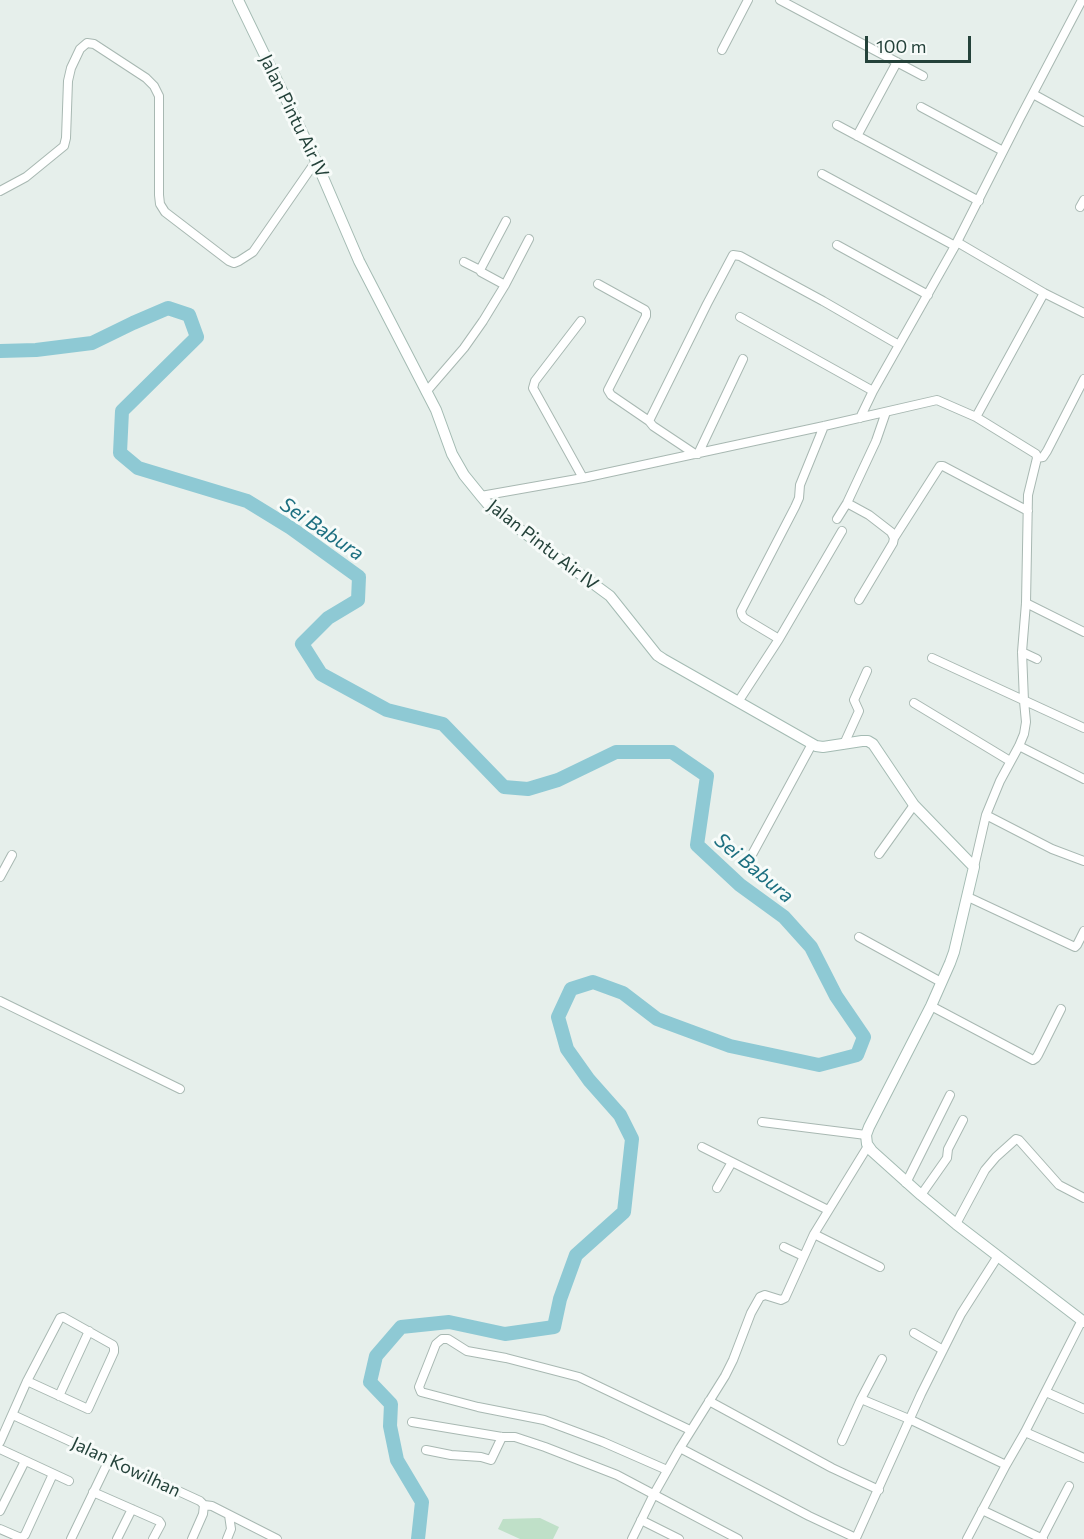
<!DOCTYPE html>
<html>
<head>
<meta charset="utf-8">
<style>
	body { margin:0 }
	#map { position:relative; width:1084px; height:1539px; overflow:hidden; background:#e6efeb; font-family:Commissioner,sans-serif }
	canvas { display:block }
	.scale { position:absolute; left:865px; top:36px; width:106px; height:27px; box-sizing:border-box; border:3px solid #24423a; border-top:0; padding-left:8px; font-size:18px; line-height:21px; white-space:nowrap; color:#24423a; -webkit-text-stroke:4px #f7fbf9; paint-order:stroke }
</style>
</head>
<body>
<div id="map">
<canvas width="1084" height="1539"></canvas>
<div class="scale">100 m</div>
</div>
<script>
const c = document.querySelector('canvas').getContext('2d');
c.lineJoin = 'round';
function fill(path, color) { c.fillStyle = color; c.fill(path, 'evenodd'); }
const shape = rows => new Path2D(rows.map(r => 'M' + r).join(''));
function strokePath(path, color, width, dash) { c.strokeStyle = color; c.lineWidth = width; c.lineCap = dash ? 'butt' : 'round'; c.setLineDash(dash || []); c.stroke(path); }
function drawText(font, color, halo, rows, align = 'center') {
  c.font = font + ' Commissioner,sans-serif'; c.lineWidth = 6; c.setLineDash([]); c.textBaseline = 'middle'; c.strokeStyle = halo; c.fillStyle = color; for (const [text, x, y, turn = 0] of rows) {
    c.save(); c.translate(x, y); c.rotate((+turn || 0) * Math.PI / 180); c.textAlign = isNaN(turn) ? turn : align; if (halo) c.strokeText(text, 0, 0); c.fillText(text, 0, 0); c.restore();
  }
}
fill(shape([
	[540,1518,559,1527,553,1539,520,1539,498,1529,503,1519]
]), '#bfe0c8');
strokePath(shape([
	[0,351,36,350,92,343,133,323,168,308,189,315,197,337,122,411,120,453,138,468,247,501,291,528,359,577,358,600,328,618,302,644,321,674,387,710,443,724,504,787,528,789,558,780,616,752,672,752,707,776,697,845,740,885,784,917,811,947,836,996,864,1037,857,1055,819,1065,730,1046,657,1019,623,993,593,982,571,989,558,1017,567,1049,589,1080,620,1115,632,1139,624,1212,576,1255,560,1299,554,1327,505,1334,449,1322,401,1327,376,1356,370,1382,391,1404,390,1426,397,1460,422,1502,418,1539]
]), '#8ec9d4', 14);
const minor = shape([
	[780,0,923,76],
	[722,50,748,0],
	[1033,94,1084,122],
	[921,107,1003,151],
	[837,125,979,201],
	[857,136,897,62],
	[822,174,955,246],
	[0,191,26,177,64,146,66,138,68,81,71,68,80,49,87,43,94,44,146,78,154,86,159,96,159,195,160,204,165,212,229,261,234,263,239,261,253,252,316,161],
	[1080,207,1084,200],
	[957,242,1044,293,1084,313],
	[837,245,928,295],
	[464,262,480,270],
	[598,284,645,310,646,312,646,316,608,390,611,395,649,421],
	[505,285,481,272,480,270,506,221],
	[740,317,873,391],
	[581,321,535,381,533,388,583,478],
	[426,392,464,348,483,321,505,285,529,239],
	[976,417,1044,293],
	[860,418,873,391,955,246,1020,118,1082,0],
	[695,454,653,426,649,421,707,304,733,255,740,256,823,301,899,345],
	[698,454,743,359],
	[1037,458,1043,457,1047,451,1084,379],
	[481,496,583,478,824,426,937,400,976,417,1036,454,1037,458,1028,495,1026,603,1022,652,1024,701,1026,722,1024,734,1019,746,1000,781,986,815,974,867],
	[847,503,869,515,891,532,894,538],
	[837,519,847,503,876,441,886,412],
	[859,600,893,543,894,538,940,466,943,466,1028,511],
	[1026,603,1084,632],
	[779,639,744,618,742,615,741,611,795,507,799,498,800,485,824,426],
	[1022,652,1037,659],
	[932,658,1084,728],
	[738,702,779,639,842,531],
	[914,703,1010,761],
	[844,744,859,711,854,700,867,671],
	[1019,746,1084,779],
	[986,815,1052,849,1084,861],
	[879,854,914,805],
	[748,862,812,744],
	[0,877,12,855],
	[968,897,1075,947,1077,945,1084,931],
	[859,937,941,982],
	[0,1001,180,1089],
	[931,1006,1033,1060,1036,1058,1038,1055,1061,1009],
	[762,1122,866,1135],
	[702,1147,828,1210],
	[906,1183,950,1095],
	[717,1188,732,1162],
	[921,1195,947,1158,948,1149,963,1120],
	[956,1224,985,1170,996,1157,1016,1139,1019,1140,1059,1185,1084,1198],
	[814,1234,880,1267],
	[784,1247,803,1256],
	[914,1333,943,1350],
	[1046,1392,1084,1409],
	[59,1396,89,1331],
	[861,1399,909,1419,1006,1465],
	[709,1401,832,1468,879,1490],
	[13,1415,200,1501,204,1505,203,1514,192,1539],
	[412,1422,502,1437,515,1437,545,1447,617,1475,738,1539],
	[1025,1432,1084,1458],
	[842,1441,861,1399,882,1359],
	[0,1442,27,1381,60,1318,63,1317,113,1345,114,1348,114,1352,88,1409,27,1381],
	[680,1448,809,1516,856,1538,921,1394,961,1314,998,1256],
	[0,1449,69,1481],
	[426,1450,451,1455,481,1457,491,1460,502,1437],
	[667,1470,603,1442,544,1420,478,1407,421,1392,419,1387,436,1344,442,1339,448,1339,467,1351,506,1358,579,1377,690,1430],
	[93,1492,159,1521,161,1524,153,1539],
	[204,1505,212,1506,277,1539],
	[982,1510,1043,1539],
	[0,1511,25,1461],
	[641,1520,679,1539],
	[0,1529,21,1538,25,1535,53,1474],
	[1042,1538,1069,1486],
	[71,1539,109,1460],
	[117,1539,132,1509],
	[227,1539,231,1529,229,1515],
	[632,1539,654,1494,680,1448,725,1376,733,1360,751,1313,760,1297,765,1295,781,1300,785,1298,814,1234,868,1146],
	[967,1539,1006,1465,1025,1432,1082,1320]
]);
const secondary = shape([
	[238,0,316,161,359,261,436,410,452,454,464,475,481,496,492,509,610,596,657,655,663,659,816,746,823,747,862,741,868,741,873,744,914,805,974,867,954,952,950,963,931,1006,869,1127,866,1135,867,1144,872,1151,921,1195,956,1224,1084,1322]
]);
strokePath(minor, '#a8b8b2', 10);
strokePath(secondary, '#a4bbb3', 12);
strokePath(minor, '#fff', 8);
strokePath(secondary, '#fff', 10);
drawText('18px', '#24423a', '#f7fbf9', [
	["Jalan Pintu Air IV",294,116,64],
	["Jalan Pintu Air IV",543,545,38],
	["Jalan Kowilhan",126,1467,25]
]);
drawText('italic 20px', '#1c6f80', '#f7fbf9', [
	["Sei Babura",322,529,34],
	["Sei Babura",754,868,40]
]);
</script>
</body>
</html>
